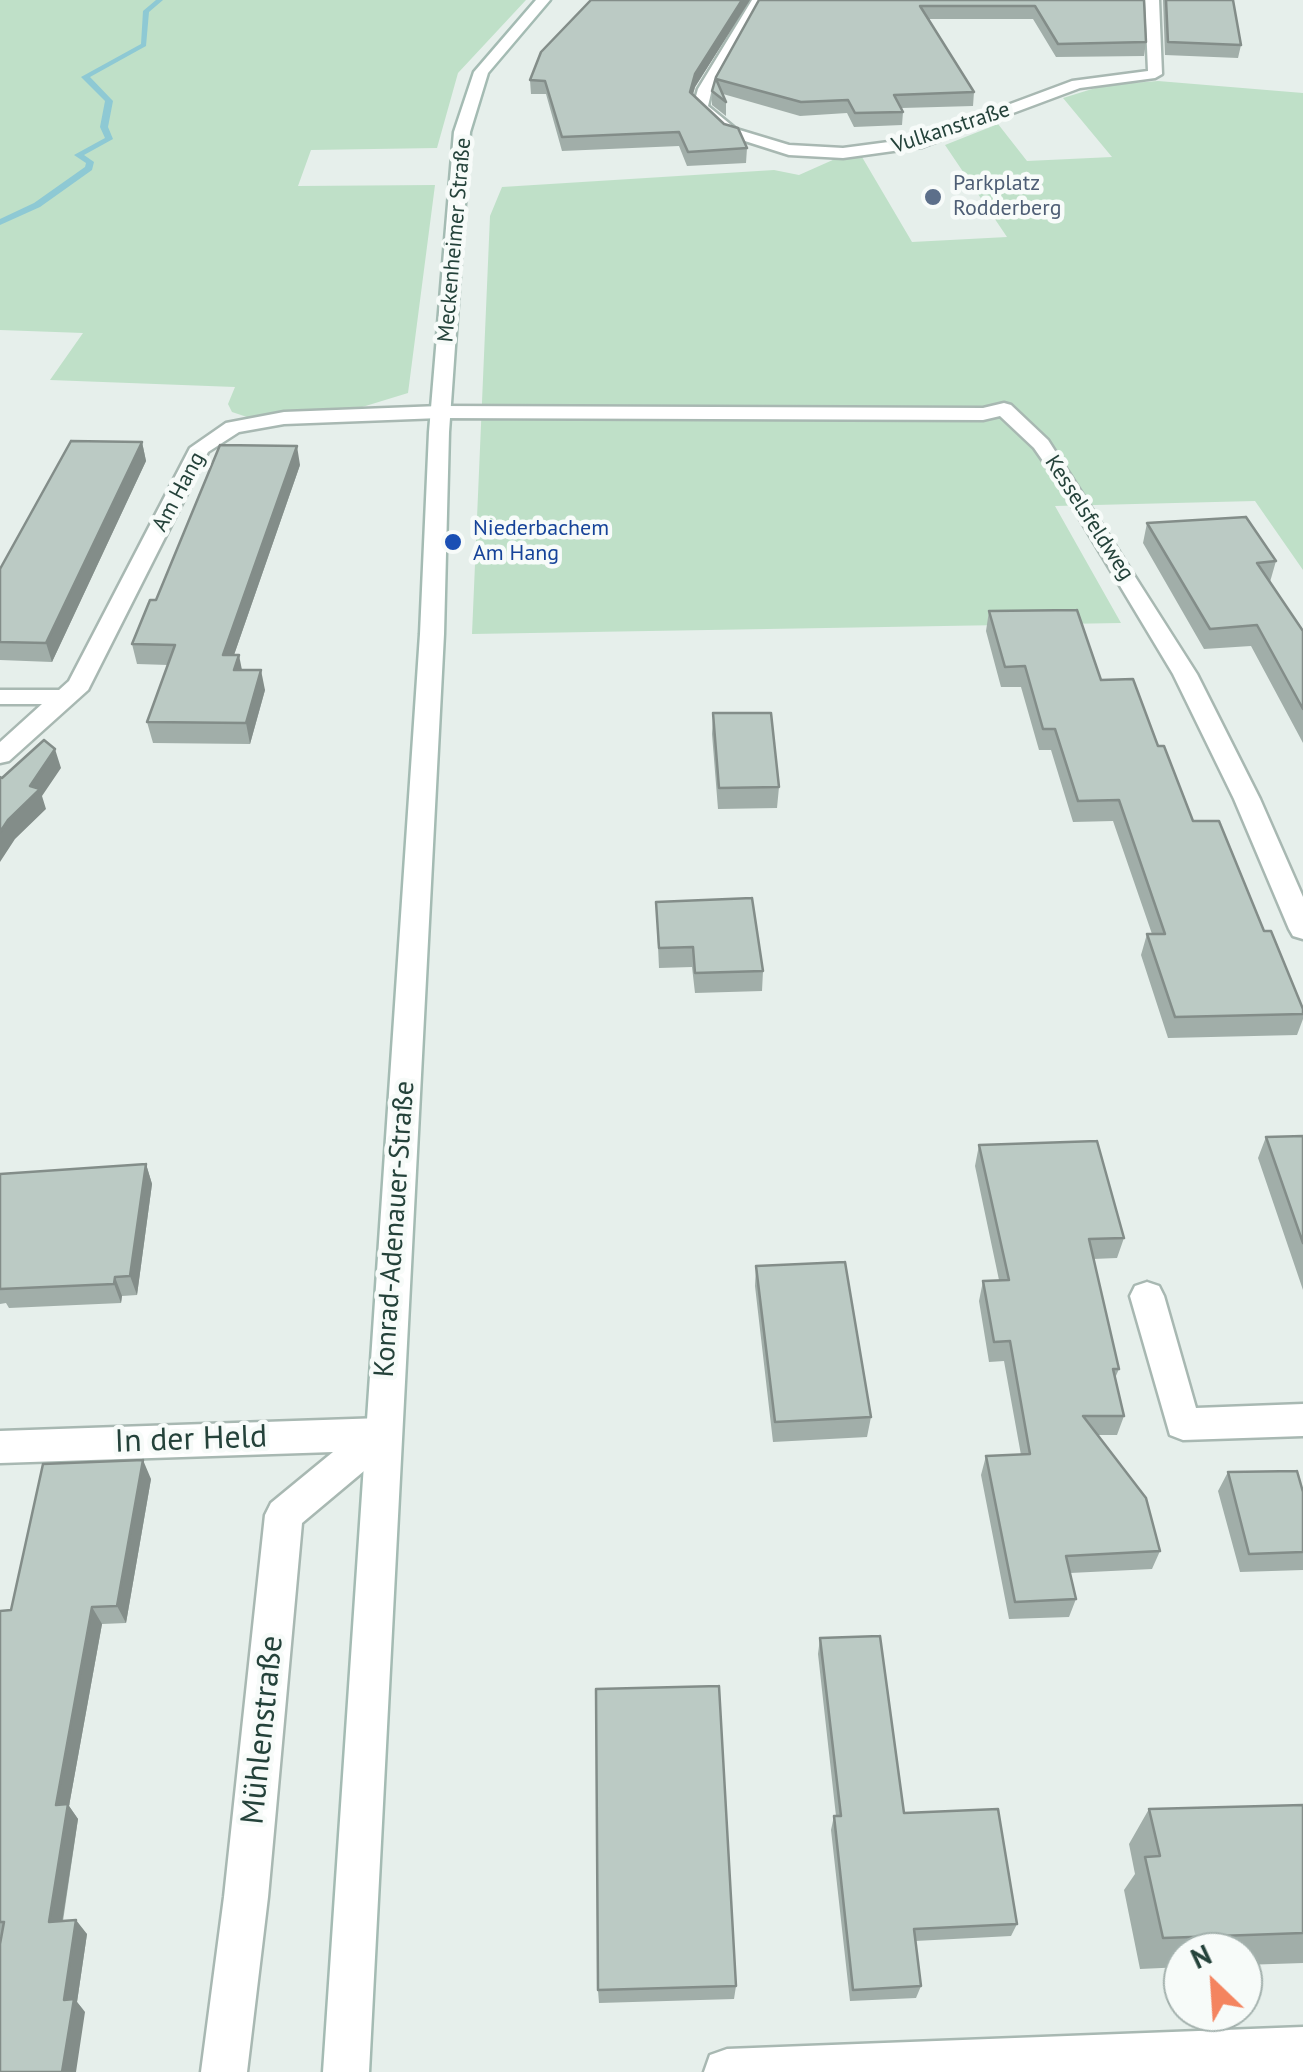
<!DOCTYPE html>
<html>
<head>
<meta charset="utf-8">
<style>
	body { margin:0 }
	#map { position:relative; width:1303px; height:2072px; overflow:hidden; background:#e6efeb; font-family:"PT Sans",sans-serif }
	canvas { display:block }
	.north { position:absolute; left:1163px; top:1932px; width:100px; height:100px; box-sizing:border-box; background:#f7fbf9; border:2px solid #a3b1ad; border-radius:50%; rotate:335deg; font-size:28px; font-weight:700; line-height:40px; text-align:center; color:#24423a }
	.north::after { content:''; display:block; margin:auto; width:35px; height:45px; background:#f4845f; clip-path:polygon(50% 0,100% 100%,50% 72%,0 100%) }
</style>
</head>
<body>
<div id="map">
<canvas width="1303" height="2072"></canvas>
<div class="north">N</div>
</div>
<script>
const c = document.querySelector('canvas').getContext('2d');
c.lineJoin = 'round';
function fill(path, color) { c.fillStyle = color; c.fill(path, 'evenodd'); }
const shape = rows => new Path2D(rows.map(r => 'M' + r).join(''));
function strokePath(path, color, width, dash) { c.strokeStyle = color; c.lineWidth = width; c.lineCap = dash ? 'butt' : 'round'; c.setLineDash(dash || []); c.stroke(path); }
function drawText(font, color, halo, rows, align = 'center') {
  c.font = font + ' "PT Sans",sans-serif'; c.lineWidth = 9; c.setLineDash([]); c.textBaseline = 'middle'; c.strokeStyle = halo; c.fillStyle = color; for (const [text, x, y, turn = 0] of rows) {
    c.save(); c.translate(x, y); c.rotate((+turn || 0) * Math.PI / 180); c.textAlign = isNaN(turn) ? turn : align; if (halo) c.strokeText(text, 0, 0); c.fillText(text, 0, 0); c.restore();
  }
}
fill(shape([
	[0,0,526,0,458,73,437,148,311,150,298,186,435,185,408,393,359,408,247,417,232,412,228,404,235,387,50,380,83,333,0,330],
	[1158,81,1303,93,1303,570,1255,501,1055,506,1121,623,472,634,490,216,502,187,774,170,799,175,835,159,862,157,912,242,1007,237,945,145,998,124,1027,161,1112,157,1063,98,1105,85]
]), '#bfe0c8');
fill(shape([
	[156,0,163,0,149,12,146,46,90,77,113,101,108,127,113,139,84,155,94,162,92,170,40,207,0,225,0,219,34,203,85,167,86,163,74,155,105,138,100,127,105,101,81,77,141,44,143,11,156,0]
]), '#8ec9d4');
const street = shape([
	[752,0,767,0,756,9,712,89,708,106,736,129,789,145,843,148,919,138,1072,81,1148,71,1145,0,1159,0,1162,74,1155,78,1080,88,922,147,843,158,789,155,726,135,693,107,698,89,752,0],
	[1004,403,1011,405,1048,440,1197,674,1260,799,1303,897,1303,939,1293,936,1289,929,1234,799,1173,674,1057,481,1034,448,1000,416,983,420,440,418,284,424,239,432,208,452,88,690,9,761,0,763,0,742,42,704,0,704,0,690,59,690,69,681,190,448,226,423,284,412,440,406,983,408,1004,403],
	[1147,1282,1159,1286,1164,1296,1196,1408,1303,1404,1303,1436,1183,1440,1170,1435,1130,1296,1135,1286,1147,1282],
	[382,1418,395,1423,400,1434,395,1445,302,1523,268,1897,247,2072,201,2072,224,1897,265,1515,271,1503,333,1452,0,1463,0,1431,382,1418],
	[1303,2027,1303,2072,704,2072,710,2055,727,2049,1303,2027]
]);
const secondary = shape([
	[536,0,550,0,488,73,470,132,449,432,444,634,369,2072,323,2072,420,634,429,432,454,132,474,72,536,0]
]);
strokePath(street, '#a8b8b2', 5);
strokePath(secondary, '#a4bbb3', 5);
fill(street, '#fff');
fill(secondary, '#fff');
fill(shape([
	[591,0,750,0,695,87,693,95,747,148,746,163,687,166,679,146,562,151,546,94,531,94,530,80],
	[759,0,1144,0,1146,42,1144,56,1056,57,1033,19,928,19,974,92,973,106,902,108,903,112,902,125,854,127,847,113,800,116,723,94,726,102,726,116,712,105,712,91,716,77],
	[1163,0,1233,0,1241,45,1238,58,1165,55],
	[142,442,146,461,52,662,0,660,0,569],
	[300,465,234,655,242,670,265,690,250,744,153,743,147,722,168,665,137,664,132,644,156,600],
	[1147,523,1276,561,1270,582,1303,631,1303,743,1251,646,1204,649,1143,543],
	[989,611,1101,680,1158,746,1193,821,1264,931,1303,1009,1303,1019,1297,1035,1168,1038,1141,955,1147,934,1152,934,1113,821,1073,822,1051,750,1039,750,1021,687,1001,687,986,631],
	[713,713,779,787,777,808,718,809,712,734],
	[656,902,763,971,762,991,695,993,692,967,659,968],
	[1303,1136,1303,1290,1258,1158,1266,1137],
	[979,1145,1124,1238,1117,1258,1093,1259,1119,1369,1115,1378,1124,1416,1117,1435,1098,1435,1160,1551,1152,1569,1070,1573,1076,1599,1069,1617,1009,1619,981,1475,986,1456,1021,1455,1004,1361,989,1362,979,1301,983,1281,999,1280,975,1166],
	[146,1164,152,1184,137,1295,122,1296,121,1303,9,1308,6,1303,0,1304,0,1174],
	[756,1266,871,1417,867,1437,773,1442,755,1286],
	[1228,1472,1303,1492,1303,1570,1240,1572,1218,1491],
	[151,1479,126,1623,102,1624,69,1806,78,1819,63,1921,87,1934,77,2002,85,2012,0,1936,0,1611,11,1610],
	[820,1638,904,1813,1017,1924,1011,1936,915,1941,921,1986,916,1998,850,2001,831,1830,834,1816,836,1816,818,1654],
	[1303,1805,1303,1963,1243,1965,1243,1952,1183,1952,1183,1967,1140,1969,1124,1890,1135,1874,1129,1844,1149,1809],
	[736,1986,734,1999,599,2003,598,1990]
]), '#a1aea9');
fill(shape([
	[742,0,750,0,695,87,689,106,690,92,695,74],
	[142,442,146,461,52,662,46,643],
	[297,446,300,465,227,675,223,655],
	[239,655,243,675,234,670],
	[261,670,265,690,250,744,246,723],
	[55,749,61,768,42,796,46,809,15,839,0,862,0,832],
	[146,1164,152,1184,137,1295,130,1276],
	[115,1277,122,1296,121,1303,114,1284],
	[143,1460,151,1479,126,1623,117,1606],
	[92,1607,102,1624,69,1806,78,1819,60,1936,49,1922,56,1805],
	[76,1920,87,1934,77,2002,85,2012,76,2072,62,2072,64,2000]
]), '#838d89');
const building = shape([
	[591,0,742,0,695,74,690,92,724,124,738,128,747,148,688,152,679,132,562,137,545,81,530,80,541,52,591,0],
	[759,0,1144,0,1146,42,1058,44,1035,6,920,6,974,92,894,95,903,112,855,113,848,100,801,102,716,79,726,102,712,91,716,77,759,0],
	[1166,0,1233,0,1241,45,1168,42,1166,0],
	[71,441,142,442,46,643,0,642,0,569,71,441],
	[220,445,297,446,223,655,239,655,234,670,261,670,246,723,147,722,175,645,132,644,150,600,156,600,220,445],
	[1246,517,1276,561,1257,563,1303,631,1303,709,1257,625,1210,629,1147,523,1246,517],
	[1077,610,1101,680,1133,679,1158,746,1164,746,1193,821,1219,821,1264,931,1271,931,1303,1009,1303,1014,1175,1017,1147,934,1165,934,1119,800,1078,801,1055,729,1043,729,1025,666,1005,667,989,611,1077,610],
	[713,713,771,713,779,787,719,788,713,713],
	[44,740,55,749,30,786,40,789,8,820,0,832,0,777,2,778,44,740],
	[752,898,763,971,695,973,693,947,659,948,656,902,752,898],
	[1303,1136,1303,1243,1266,1137,1303,1136],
	[1097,1141,1124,1238,1089,1239,1119,1369,1113,1369,1124,1416,1083,1416,1146,1498,1160,1551,1066,1556,1076,1599,1015,1602,986,1456,1030,1454,1010,1341,994,1342,983,1281,1009,1280,979,1145,1097,1141],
	[146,1164,130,1276,115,1277,114,1284,0,1289,0,1174,146,1164],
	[845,1262,871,1417,775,1422,756,1266,845,1262],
	[143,1460,117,1606,92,1607,56,1805,68,1804,49,1922,76,1920,64,2000,74,1999,62,2072,0,2072,0,1944,4,1922,0,1922,0,1611,11,1610,43,1464,143,1460],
	[1297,1471,1303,1492,1303,1552,1249,1554,1228,1472,1297,1471],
	[880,1636,904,1813,998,1809,1017,1924,914,1929,921,1986,853,1990,834,1816,841,1816,820,1638,880,1636],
	[719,1686,736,1986,598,1990,596,1689,719,1686],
	[1303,1805,1303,1933,1163,1938,1145,1857,1160,1856,1149,1809,1303,1805]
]);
fill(building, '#bbcac4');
strokePath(building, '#838d89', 2.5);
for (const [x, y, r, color] of [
	[933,197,10,"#5c6f8a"],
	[453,542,10,"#1a4fb4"]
]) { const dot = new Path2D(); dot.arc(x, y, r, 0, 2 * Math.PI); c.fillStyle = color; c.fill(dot); strokePath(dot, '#f7fbf9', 4); }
drawText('22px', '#24423a', '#f7fbf9', [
	["Vulkanstraße",951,128,-18],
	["Meckenheimer Straße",455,240,-85],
	["Am Hang",179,492,-62],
	["Kesselsfeldweg",1089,518,57]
]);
drawText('22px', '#4e5e75', '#f7fbf9', [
	["Parkplatz",953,184],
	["Rodderberg",953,209]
], 'left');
drawText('22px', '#164399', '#f7fbf9', [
	["Niederbachem",473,529],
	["Am Hang",473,554]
], 'left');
drawText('28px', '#24423a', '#f7fbf9', [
	["Konrad-Adenauer-Straße",395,1229,-86]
]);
drawText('32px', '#24423a', '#f7fbf9', [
	["In der Held",191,1440,-2],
	["Mühlenstraße",263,1730,-84]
]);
</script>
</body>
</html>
